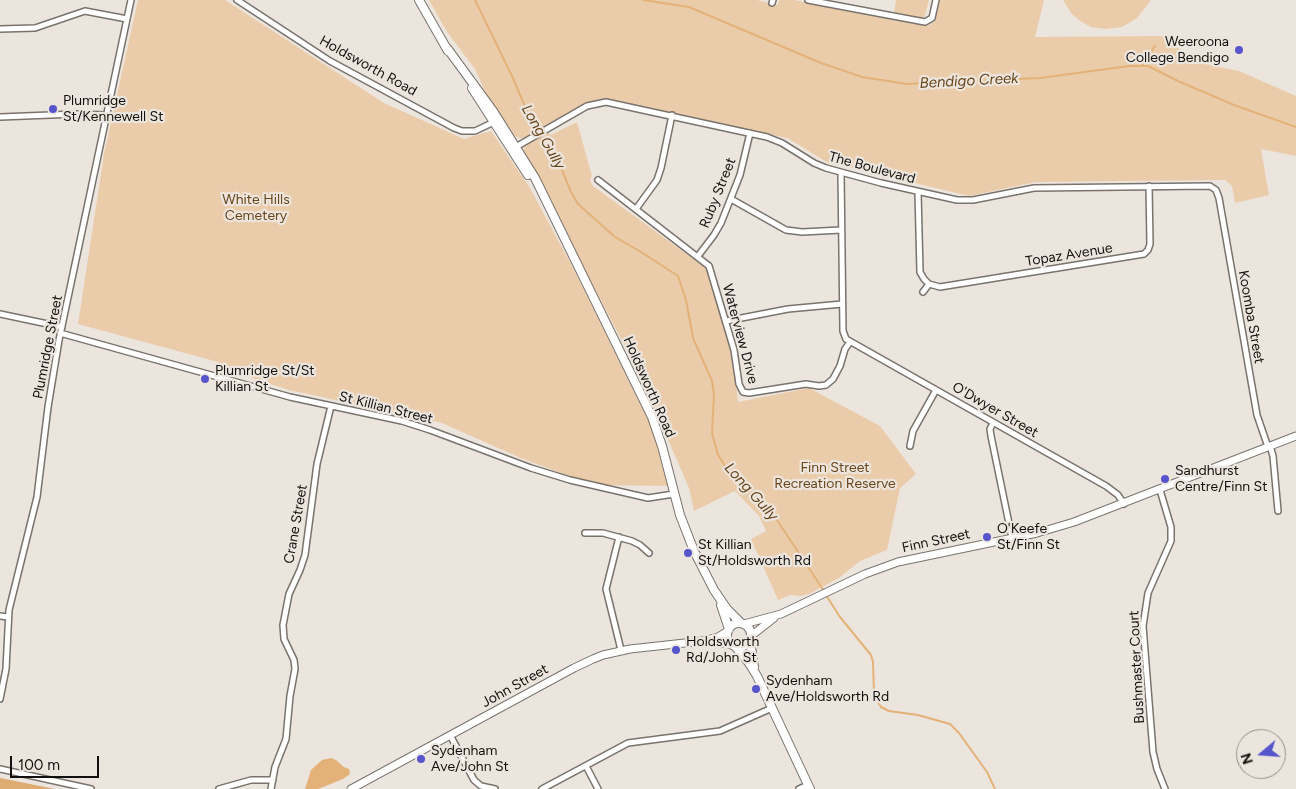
<!DOCTYPE html>
<html>
<head>
<meta charset="utf-8">
<style>
	body { margin:0 }
	#map { position:relative; width:1296px; height:789px; overflow:hidden; background:#ece5dd; font-family:Figtree,sans-serif }
	canvas { display:block }
	.north { position:absolute; left:1236px; top:729px; width:50px; height:50px; box-sizing:border-box; background:#ece5dd; border:1px solid #95908a; border-radius:50%; rotate:252deg; font-size:14px; font-weight:700; line-height:20px; text-align:center; color:#12100e }
	.north::after { content:''; display:block; margin:auto; width:18px; height:22px; background:#5755cc; clip-path:polygon(50% 0,100% 100%,50% 72%,0 100%) }
	.scale { position:absolute; left:10px; top:756px; width:89px; height:22px; box-sizing:border-box; border:2px solid #12100e; border-top:0; padding-left:6px; font-size:15px; line-height:18px; white-space:nowrap; color:#12100e; -webkit-text-stroke:4px #ece5dd; paint-order:stroke }
</style>
</head>
<body>
<div id="map">
<canvas width="1296" height="789"></canvas>
<div class="north">N</div>
<div class="scale">100 m</div>
</div>
<script>
const c = document.querySelector('canvas').getContext('2d');
c.lineJoin = 'round';
function fill(path, color) { c.fillStyle = color; c.fill(path, 'evenodd'); }
const shape = rows => new Path2D(rows.map(r => 'M' + r).join(''));
function strokePath(path, color, width, dash) { c.strokeStyle = color; c.lineWidth = width; c.lineCap = dash ? 'butt' : 'round'; c.setLineDash(dash || []); c.stroke(path); }
function drawText(font, color, halo, rows, align = 'center') {
  c.font = font + ' Figtree,sans-serif'; c.lineWidth = 4.5; c.setLineDash([]); c.textBaseline = 'middle'; c.strokeStyle = halo; c.fillStyle = color; for (const [text, x, y, turn = 0] of rows) {
    c.save(); c.translate(x, y); c.rotate((+turn || 0) * Math.PI / 180); c.textAlign = isNaN(turn) ? turn : align; if (halo) c.strokeText(text, 0, 0); c.fillText(text, 0, 0); c.restore();
  }
}
fill(shape([
	[138,0,225,0,384,103,464,139,491,131,530,188,573,268,653,430,669,486,594,485,523,459,442,423,289,390,218,367,218,362,78,324,104,154],
	[429,0,757,0,778,5,779,0,794,0,928,26,934,22,940,0,1044,0,1035,37,1161,36,1200,63,1239,71,1296,96,1296,156,1261,149,1269,195,1235,203,1232,186,1225,180,1036,182,969,196,827,162,787,138,611,100,599,100,587,103,543,128,542,127,525,138,520,138,515,136,487,96,475,69,447,32],
	[896,0,929,0,924,19,894,14],
	[1063,0,1151,0,1137,18,1122,27,1105,29,1091,27,1080,21,1071,13],
	[577,122,592,176,590,180,593,186,707,269,734,359,738,402,809,388,880,426,916,474,900,488,887,550,860,561,839,578,809,594,800,596,790,595,778,600,751,539,766,531,759,516,735,491,694,511,689,488,641,377,523,152,525,146,548,133,551,135]
]), '#ebccaa');
fill(shape([
	[0,778,55,789,0,789]
]), '#deac73');
fill(shape([
	[331,758,336,760,344,767,349,769,350,774,343,779,318,789,305,789,311,770,322,760]
]), '#e4b279');
strokePath(shape([
	[475,0,512,76,535,130,542,141,557,158,571,192,578,204,615,237,641,252,678,276,686,300,693,338,712,381,714,395,712,433,718,455,725,466,735,477,769,508,824,591],
	[643,0,689,7,821,63,862,77,907,84,1040,78,1129,66,1148,66,1178,81,1234,105,1296,127],
	[1142,65,1155,46],
	[826,595,840,617,871,655,873,662,874,693,876,699,881,707,889,711,918,715,950,724,959,733,987,772,995,789]
]), '#e4b279', 2);
const minor = shape([
	[237,0,330,61,454,128,462,131,475,131,496,121],
	[808,0,925,22,932,18,936,0],
	[772,3,773,0],
	[0,29,35,28,85,11,127,19],
	[0,117,76,114,106,115],
	[514,148,587,106,606,102,767,137,782,143,814,163,826,168,881,183,957,200,973,200,1034,188,1210,186,1216,190,1219,198,1257,415,1268,447],
	[841,173,843,331,846,339,1106,486,1118,495,1124,504],
	[598,180,709,266,734,350,739,384,743,392,749,393,806,384,819,386,826,385,833,379,840,366,845,349,850,342],
	[918,192,920,272,924,279,929,284,940,287,1144,254,1148,250,1150,244,1149,186],
	[731,199,786,230,802,232,841,230],
	[636,209,657,180,661,168,672,115],
	[698,256,714,235,721,223,740,175,750,133],
	[923,292,929,284],
	[0,314,62,327],
	[726,321,788,309,842,304],
	[60,333,290,397,402,421,430,430,531,468,570,480,648,498,674,494],
	[993,423,990,429,991,436,1012,538],
	[910,446,913,431,936,390],
	[1270,446,1273,456,1278,511],
	[1160,490,1171,527,1171,541,1148,593,1143,626,1153,752,1157,769,1165,789],
	[585,533,603,533,632,541,640,545,649,553],
	[619,537,606,589,621,650],
	[0,616,8,617],
	[0,699,6,669,9,610,37,497,48,407,59,340,131,0],
	[450,735,474,780,481,786,495,789],
	[586,766,598,789],
	[0,769,91,789],
	[219,789,251,780,273,780],
	[271,789,275,767,286,739,290,696,295,669,294,660,284,639,283,625,289,594,300,570,305,555,317,464,331,406],
	[542,789,628,743,720,731,772,708],
	[799,789,808,785]
]);
const tertiary = shape([
	[744,624,781,614,865,574,898,562,1037,533,1074,522,1296,436],
	[751,636,774,618],
	[708,642,731,644],
	[351,789,574,668,593,659,603,655,630,649,703,641,718,637,728,631]
]);
const secondary = shape([
	[419,0,448,51],
	[447,48,493,111,535,178,652,417,662,446,680,515,694,551,714,590,727,609,741,623],
	[472,88,528,175],
	[721,605,729,629],
	'727 635a12 12 0 1 1 24 0a12 12 0 1 1-24 0Z',
	[750,640,754,667],
	[735,646,749,663,757,676,810,789]
]);
strokePath(minor, '#79736d', 8);
strokePath(tertiary, '#79736d', 9);
strokePath(secondary, '#79736d', 10);
strokePath(minor, '#fff', 5);
strokePath(tertiary, '#fff', 7);
strokePath(secondary, '#fff', 8);
for (const [x, y, r, color] of [
	[1239,50,5,"#5755cc"],
	[53,109,5,"#5755cc"],
	[205,379,5,"#5755cc"],
	[1165,479,5,"#5755cc"],
	[987,537,5,"#5755cc"],
	[688,553,5,"#5755cc"],
	[676,650,5,"#5755cc"],
	[756,689,5,"#5755cc"],
	[421,759,5,"#5755cc"]
]) { const dot = new Path2D(); dot.arc(x, y, r, 0, 2 * Math.PI); c.fillStyle = color; c.fill(dot); strokePath(dot, '#ece5dd', 2); }
drawText('14px', '#12100e', '#ece5dd', [
	["Weeroona",1229,42,"right"],
	["College Bendigo",1229,58,"right"],
	["Plumridge",63,101],
	["St/Kennewell St",63,117],
	["Plumridge St/St",215,371],
	["Killian St",215,387],
	["Sandhurst",1175,471],
	["Centre/Finn St",1175,487],
	["O'Keefe",997,529],
	["St/Finn St",997,545],
	["St Killian",698,545],
	["St/Holdsworth Rd",698,561],
	["Holdsworth",686,642],
	["Rd/John St",686,658],
	["Sydenham",766,681],
	["Ave/Holdsworth Rd",766,697],
	["Sydenham",431,751],
	["Ave/John St",431,767]
], 'left');
drawText('14px', '#12100e', '#ece5dd', [
	["Holdsworth Road",368,66,29],
	["The Boulevard",872,168,15],
	["Ruby Street",718,193,-68],
	["Topaz Avenue",1069,255,-9],
	["Koomba Street",1251,317,80],
	["Waterview Drive",740,334,75],
	["Plumridge Street",48,347,-79],
	["Holdsworth Road",649,387,66],
	["St Killian Street",386,408,14],
	["O'Dwyer Street",995,410,30],
	["Crane Street",296,524,-80],
	["Finn Street",936,541,-12],
	["Bushmaster Court",1137,667,-93],
	["John Street",515,686,-29]
]);
drawText('14px', '#69461b', '#ece5dd', [
	["White Hills",256,200],
	["Cemetery",256,216],
	["Finn Street",835,468],
	["Recreation Reserve",835,484]
]);
drawText('italic 15px', '#664418', '#ece5dd', [
	["Bendigo Creek",969,81,-3],
	["Long Gully",543,137,60],
	["Long Gully",751,492,48]
]);
</script>
</body>
</html>
